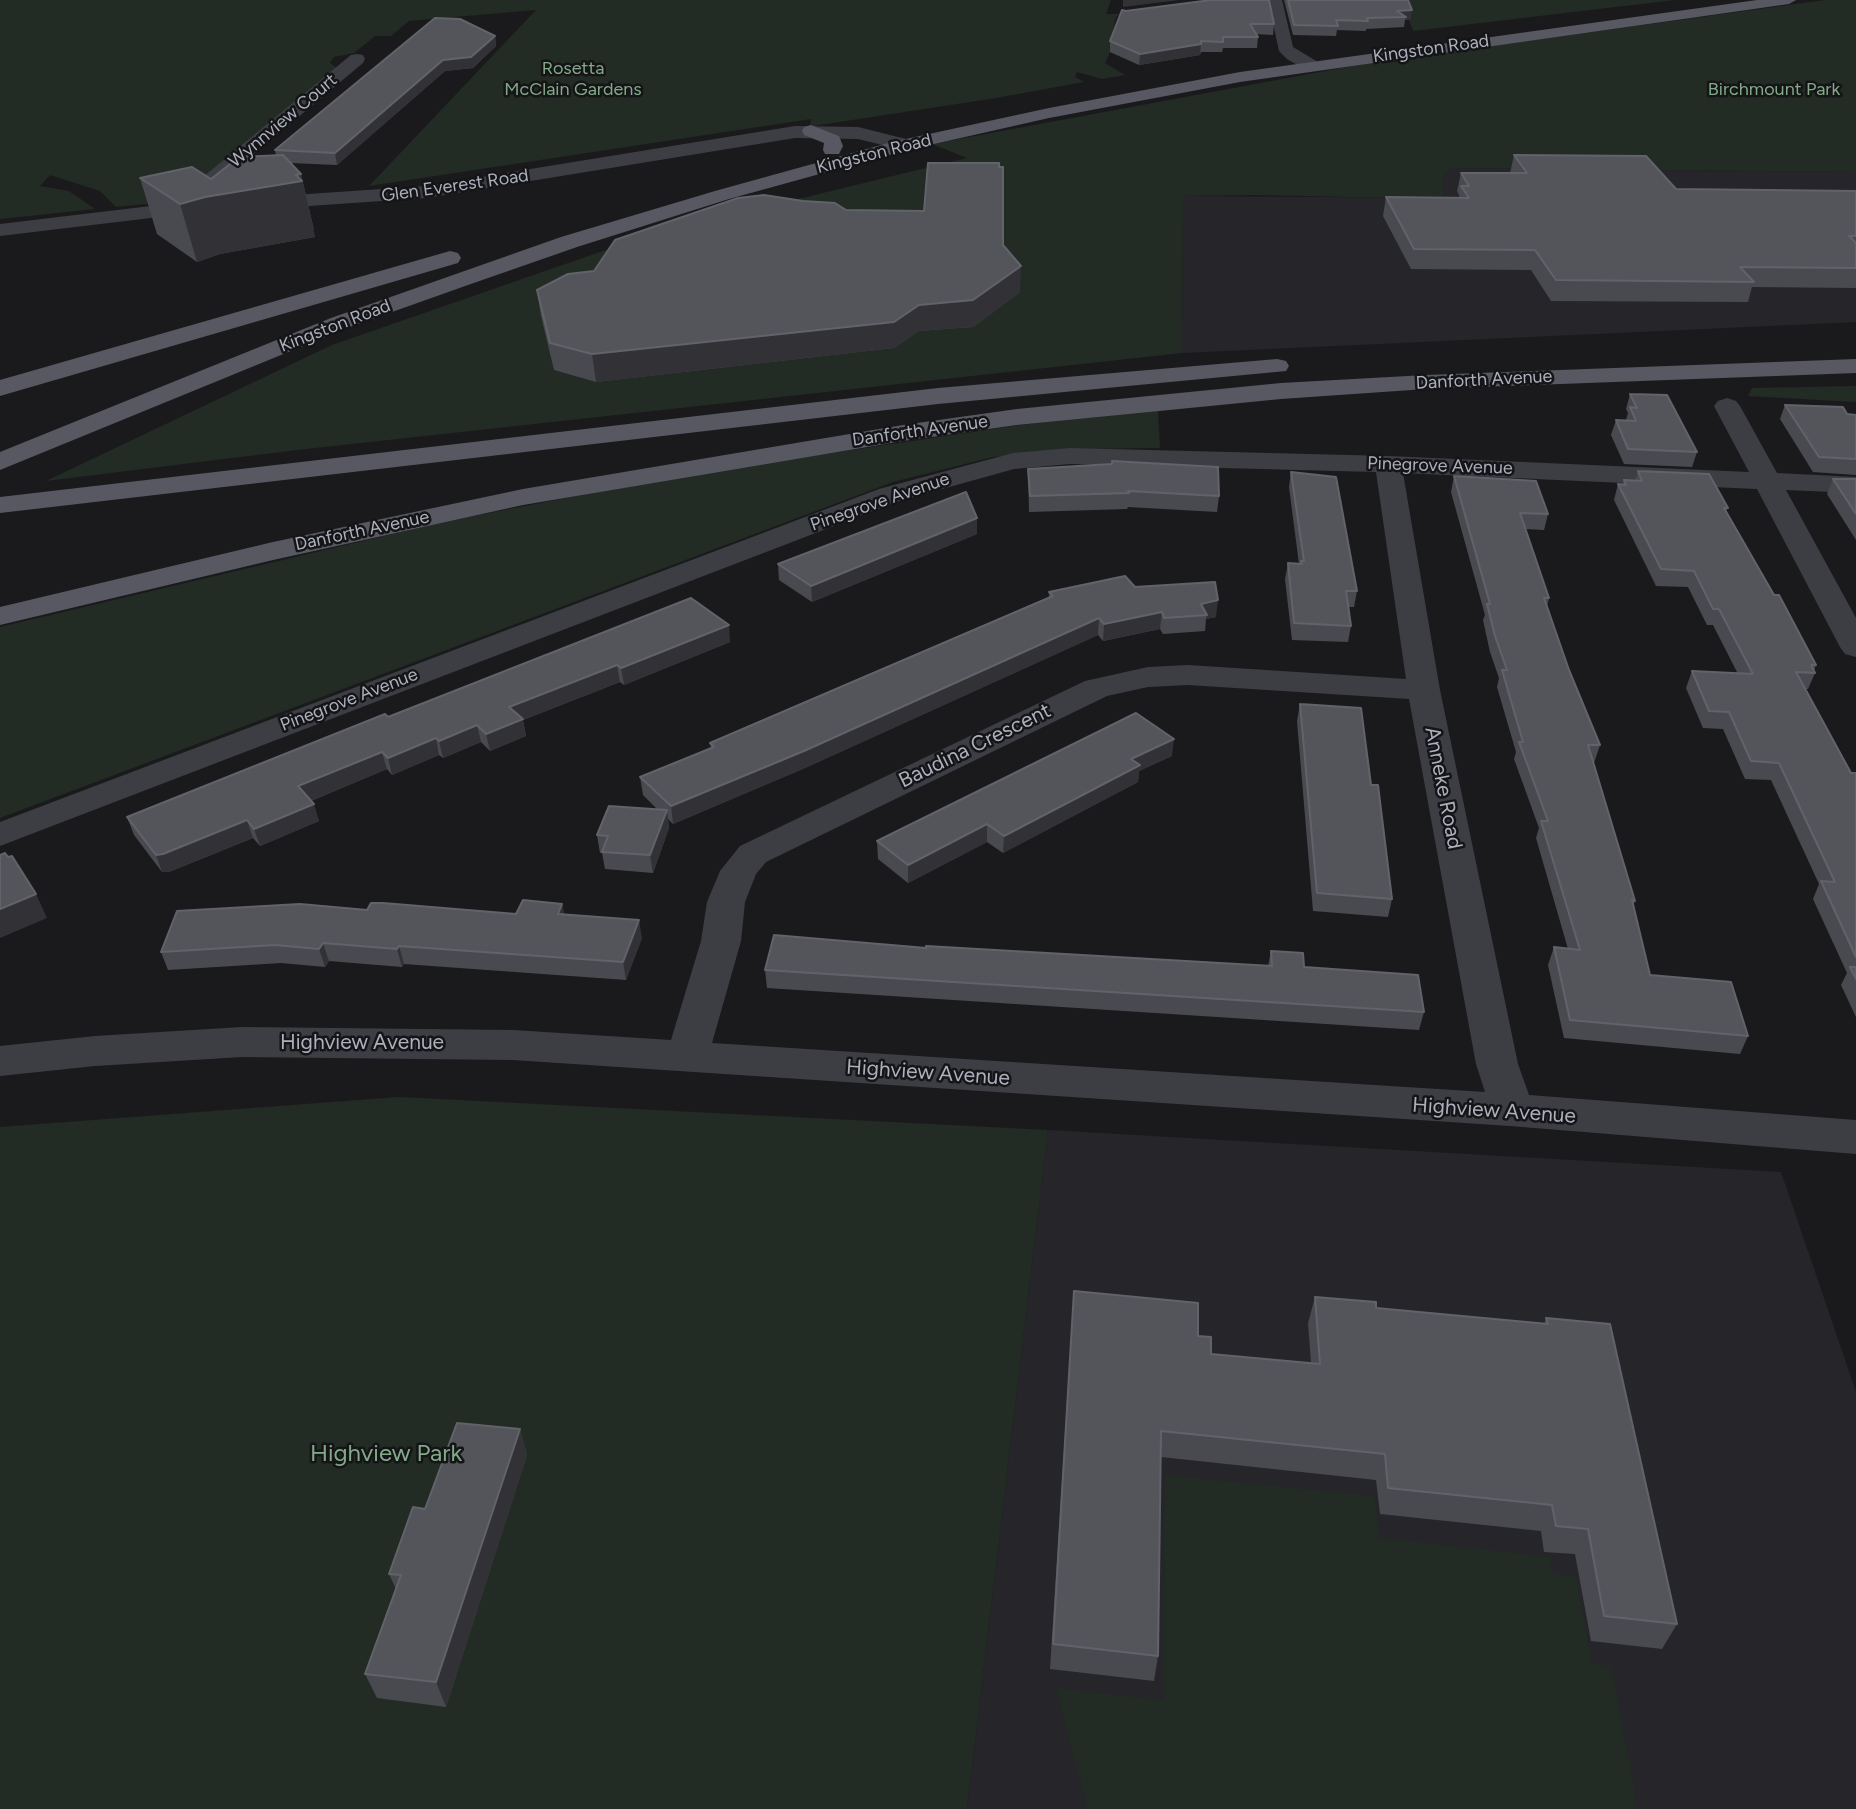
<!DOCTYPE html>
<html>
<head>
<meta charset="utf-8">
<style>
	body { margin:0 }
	canvas { display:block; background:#1a1a1d }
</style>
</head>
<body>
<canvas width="1856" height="1809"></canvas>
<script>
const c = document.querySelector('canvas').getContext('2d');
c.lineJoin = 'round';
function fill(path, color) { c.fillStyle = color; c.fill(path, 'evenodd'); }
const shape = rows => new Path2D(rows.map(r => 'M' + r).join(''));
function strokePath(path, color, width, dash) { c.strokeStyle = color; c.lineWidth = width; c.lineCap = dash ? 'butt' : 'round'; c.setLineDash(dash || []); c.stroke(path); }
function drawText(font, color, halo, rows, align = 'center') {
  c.font = font + ' Figtree,sans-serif'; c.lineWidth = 5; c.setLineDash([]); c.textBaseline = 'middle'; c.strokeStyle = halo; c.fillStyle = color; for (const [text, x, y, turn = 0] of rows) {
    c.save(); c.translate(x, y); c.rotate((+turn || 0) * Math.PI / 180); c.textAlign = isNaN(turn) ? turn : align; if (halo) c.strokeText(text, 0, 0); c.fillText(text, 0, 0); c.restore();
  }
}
fill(shape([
	[1451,168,1856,172,1856,322,1182,353,1183,196,1445,198,1443,178],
	[1048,1130,1781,1172,1856,1392,1856,1809,967,1809]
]), '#26262a');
fill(shape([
	[0,0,1111,0,1106,14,1120,14,1116,17,1113,31,1118,35,1105,63,1125,75,1102,79,1077,72,1075,77,1084,82,996,98,813,126,810,124,811,119,369,186,536,10,409,21,391,36,375,36,354,53,334,57,330,63,340,70,188,191,156,203,116,207,100,191,50,175,40,186,69,191,95,209,0,219],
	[1402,0,1675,0,1413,31],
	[1825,0,1856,0,1856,172,1451,168,1443,178,1445,199,1256,195,1183,196,1182,353,297,450,46,481,332,345,646,236,967,158,932,144,1374,62],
	[1856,386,1856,402,1748,396,1752,388],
	[1158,410,1160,448,1073,449,993,457,893,482,0,818,0,627,443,522,684,475,1020,425],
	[399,1097,1048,1130,967,1809,0,1809,0,1127],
	[1165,1475,1375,1496,1379,1538,1550,1557,1553,1574,1576,1576,1592,1663,1611,1666,1638,1809,1088,1809,1056,1688,1163,1700]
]), '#222b24');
fill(shape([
	[1268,0,1282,0,1293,47,1318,62,1320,66,1318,70,1306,70,1287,59,1279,51,1268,0],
	[357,54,363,55,365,59,363,63,206,194,192,194,189,190,192,186,351,55,357,54],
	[795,126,858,127,914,141,916,145,907,151,858,139,795,138,426,198,176,215,0,236,0,224,176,203,426,186,795,126],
	[1727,398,1736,401,1740,406,1777,473,1856,477,1856,493,1786,490,1856,618,1856,657,1845,654,1840,647,1757,489,1403,473,1440,690,1518,1064,1529,1095,1856,1120,1856,1154,1510,1126,513,1060,242,1057,95,1066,0,1076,0,1046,95,1036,242,1027,513,1030,671,1040,701,941,707,902,720,871,740,846,1085,681,1148,667,1188,665,1406,679,1376,472,1070,464,1014,469,899,501,0,846,0,822,879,489,1013,453,1070,448,1388,456,1749,472,1714,406,1718,401,1727,398],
	[1188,685,1409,699,1476,1064,1485,1092,712,1043,741,941,745,902,756,874,766,862,1107,696,1148,687,1188,685]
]), '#3d3d44');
fill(shape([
	[1757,0,1796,0,1789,4,1240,82,1049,118,903,151,729,199,577,247,468,285,347,328,0,470,0,452,331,318,561,237,715,191,892,142,1049,108,1240,72,1757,0],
	[811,125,839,136,843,146,839,154,825,154,823,150,824,143,804,135,802,131,804,127,811,125],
	[450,251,458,253,461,258,458,263,0,396,0,380,450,251],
	[1277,359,1286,361,1289,366,1286,371,938,404,0,513,0,497,938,388,1277,359],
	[1856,359,1856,373,1426,389,1281,399,1017,425,903,441,523,505,273,560,0,625,0,607,273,542,523,489,903,425,1017,409,1281,383,1426,375,1856,359]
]), '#575861');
fill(shape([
	[1284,0,1408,0,1411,20,1405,20,1404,27,1366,29,1366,31,1337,30,1336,36,1293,35],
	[1126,11,1274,24,1273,35,1256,34,1258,37,1257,48,1223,48,1222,52,1201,52,1200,55,1139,65,1110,52,1110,41],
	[495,36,496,46,473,68,445,71,337,165,291,163,301,174,314,230,313,230,315,237,220,254,197,262,157,234,140,178,211,179,276,155,275,150],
	[1514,155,1676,189,1856,191,1856,288,1752,287,1748,302,1551,301,1531,270,1411,269,1383,216,1386,197,1459,198,1459,195,1457,191,1461,173,1510,173],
	[846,210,924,211,1003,245,1020,292,973,327,919,331,894,348,596,382,554,370,541,316,537,290,594,271],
	[1630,394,1697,452,1692,467,1624,464,1611,435,1616,420,1626,420,1628,413,1626,409],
	[1785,405,1856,415,1856,475,1813,472,1780,419],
	[1028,469,1219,496,1217,512,1128,507,1127,509,1029,512],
	[1638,471,1728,508,1726,511,1774,595,1816,665,1814,671,1815,673,1808,689,1805,689,1851,773,1856,773,1856,1017,1841,985,1847,973,1813,899,1819,884,1771,780,1745,779,1723,729,1703,728,1686,688,1692,671,1738,674,1713,625,1707,625,1688,587,1656,586,1614,500,1618,484,1622,484,1624,480,1635,480],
	[1291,472,1357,591,1354,607,1349,607,1351,626,1348,642,1292,640,1285,579,1288,563,1299,564,1289,487],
	[1454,476,1548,514,1544,530,1526,529,1549,598,1547,606,1569,670,1600,745,1594,763,1593,763,1635,901,1633,906,1650,975,1748,1036,1740,1054,1564,1038,1548,965,1554,947,1568,949,1536,838,1539,828,1514,759,1516,752,1497,687,1499,678,1490,652,1483,620,1485,615,1451,492],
	[1833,479,1856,479,1856,540,1827,494],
	[977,518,977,534,812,602,779,580,778,564],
	[1135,587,1216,617,1206,619,1205,631,1163,634,1160,629,1103,641,1098,635,805,768,673,824,668,819,669,828,653,873,605,869,602,853,600,853,597,835,658,810,643,795,640,777,711,748,710,743,1049,598,1049,592],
	[691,598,730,642,624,685,620,682,523,720,526,736,490,751,481,742,443,758,439,755,392,775,387,769,311,801,319,821,260,846,253,838,169,872,162,872,134,835,127,817,388,717],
	[1300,704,1371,785,1392,899,1388,917,1313,911,1297,721],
	[1172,756,1139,771,1138,782,1003,853,987,842,908,883,878,859,877,841],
	[562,904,564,914,642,938,626,980,404,964,402,967,329,961,325,967,281,963,168,970,161,952,516,914],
	[926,948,1268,966,1271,951,1304,967,1424,1012,1419,1030,767,988,765,970],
	[1074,1291,1198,1336,1211,1354,1311,1363,1308,1323,1315,1297,1376,1308,1544,1324,1546,1318,1677,1624,1662,1649,1591,1641,1575,1554,1544,1552,1541,1531,1380,1514,1376,1480,1161,1457,1158,1656,1154,1681,1050,1669],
	[520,1429,527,1455,446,1707,377,1698,365,1674,396,1589,389,1574,425,1509]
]), '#494a4f');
fill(shape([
	[1123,0,1179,0,1123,7],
	[1412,10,1411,20,1405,20,1406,17,1397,11],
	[495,36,496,46,473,68,445,71,337,165,335,153,443,60],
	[1201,44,1200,55,1139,65,1140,54],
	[301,174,314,230,313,230,315,237,220,254,197,262,180,204,205,197],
	[1021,266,1020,292,973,327,919,331,894,348,596,382,592,354,919,305],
	[977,518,977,534,812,602,811,586],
	[1218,600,1216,617,1206,619,1207,615,1201,604],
	[1162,612,1160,629,1103,641,1104,624],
	[1099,618,1098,635,805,768,673,824,671,806],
	[729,625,730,642,624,685,621,668],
	[617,665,620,682,523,720,526,736,490,751,486,734,509,707],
	[477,725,481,742,443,758,439,741],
	[436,738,439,755,392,775,388,758],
	[1174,739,1172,756,1139,771,1138,782,1003,853,1004,836,1131,759],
	[382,752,387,769,303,804,298,786],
	[314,804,319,821,260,846,254,829],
	[667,810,669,828,653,873,650,855],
	[247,820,253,838,169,872,162,872,156,855],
	[987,824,987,842,908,883,908,865],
	[36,894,47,918,0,938,0,909],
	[562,904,566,921,558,914],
	[639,920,642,938,626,980,623,962],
	[323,943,329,961,325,967,319,949],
	[399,946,404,964,402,967,397,949],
	[520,1429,527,1455,446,1707,436,1682]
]), '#323236');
const building = shape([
	[1211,0,1269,0,1274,24,1250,24,1258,37,1223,37,1223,42,1201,41,1201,44,1140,54,1110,41,1122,10,1126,11,1211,0],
	[1288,0,1408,0,1412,10,1397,11,1406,17,1367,18,1368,21,1336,20,1338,26,1294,25,1288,0],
	[435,18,460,19,495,36,471,57,443,60,335,153,275,150,435,18],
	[283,155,301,174,296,175,302,181,205,197,180,204,140,178,192,167,211,179,239,157,283,155],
	[1514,155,1646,156,1676,189,1856,191,1856,236,1849,236,1856,243,1856,268,1740,267,1754,282,1556,280,1535,250,1414,249,1386,197,1469,198,1461,186,1469,186,1461,173,1527,173,1514,155],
	[928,163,999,163,999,167,1003,167,1003,245,1021,266,973,300,919,305,894,322,592,354,550,343,537,290,568,274,594,271,615,240,738,198,764,195,803,201,835,203,846,210,924,211,928,163],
	[1630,394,1667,395,1697,452,1628,449,1616,420,1636,421,1630,407,1637,408,1630,394],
	[1785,405,1843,407,1847,414,1856,415,1856,459,1819,457,1785,405],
	[1112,461,1218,467,1219,496,1128,491,1129,493,1030,496,1028,469,1112,464,1112,461],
	[1638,471,1709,474,1728,508,1724,508,1774,595,1779,595,1816,665,1811,665,1815,673,1796,672,1851,773,1856,773,1856,957,1821,881,1835,882,1779,763,1751,761,1729,712,1709,711,1692,671,1753,674,1719,609,1713,609,1694,571,1661,569,1618,484,1626,485,1624,480,1642,481,1638,471],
	[1291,472,1336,477,1357,591,1346,591,1351,626,1294,623,1288,563,1302,564,1301,561,1304,561,1291,472],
	[1454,476,1536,481,1548,514,1520,513,1549,598,1544,598,1569,670,1600,745,1588,745,1635,901,1632,900,1650,975,1731,982,1748,1036,1570,1020,1554,947,1580,950,1541,821,1548,821,1519,742,1523,742,1502,670,1507,670,1495,636,1487,604,1490,604,1454,476],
	[1833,479,1856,479,1856,514,1833,479],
	[966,492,977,518,811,586,778,564,966,492],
	[1125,576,1135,587,1215,582,1218,600,1201,604,1207,615,1164,618,1162,612,1104,624,1099,618,804,751,671,806,640,777,714,747,710,743,1053,596,1049,592,1125,576],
	[691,598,729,625,621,668,617,665,509,707,523,719,486,734,477,725,439,741,436,738,388,758,382,752,298,786,314,804,254,829,247,820,163,854,156,855,127,817,385,714,388,717,691,598],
	[1300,704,1361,708,1371,785,1378,785,1392,899,1317,893,1300,704],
	[1136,713,1174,739,1131,759,1140,765,1004,836,987,824,908,865,877,841,1136,713],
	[609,806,667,810,650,855,602,852,608,836,597,835,609,806],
	[5,853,8,857,12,856,36,894,0,909,0,855,5,853],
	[523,900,562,904,558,914,639,920,623,962,399,946,397,949,323,943,319,949,275,945,161,952,177,911,300,904,367,910,371,903,383,903,516,914,523,900],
	[774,935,926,948,926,946,1272,966,1271,951,1303,953,1304,967,1418,975,1424,1012,765,970,774,935],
	[1850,967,1856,967,1856,979,1850,967],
	[1074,1291,1198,1303,1198,1336,1211,1337,1211,1354,1320,1364,1315,1297,1376,1302,1376,1308,1548,1324,1546,1318,1610,1324,1677,1624,1604,1616,1588,1529,1556,1526,1552,1505,1388,1488,1385,1454,1161,1431,1158,1656,1053,1644,1074,1291],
	[457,1423,520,1429,436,1682,365,1674,401,1575,389,1574,413,1507,425,1509,457,1423]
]);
fill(building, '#54555b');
strokePath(building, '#62636a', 2);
drawText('18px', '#acb0bd', '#151518', [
	["Kingston Road",1431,49,-8],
	["Wynnview Court",283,121,-40],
	["Kingston Road",874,154,-14],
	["Glen Everest Road",455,186,-8],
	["Kingston Road",335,326,-21],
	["Danforth Avenue",1484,380,-3],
	["Danforth Avenue",920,431,-8],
	["Pinegrove Avenue",1440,466,2],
	["Pinegrove Avenue",880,502,-19],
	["Danforth Avenue",362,531,-12],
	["Pinegrove Avenue",349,700,-21]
]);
drawText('18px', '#82a988', '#151518', [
	["Rosetta",573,69],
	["McClain Gardens",573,90],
	["Birchmount Park",1774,90]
]);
drawText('21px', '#acb0bd', '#151518', [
	["Baudina Crescent",975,746,-26],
	["Anneke Road",1443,788,79],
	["Highview Avenue",362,1043],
	["Highview Avenue",928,1073,4],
	["Highview Avenue",1494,1111,4]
]);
drawText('24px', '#82a988', '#151518', [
	["Highview Park",386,1454]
]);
</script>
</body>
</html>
